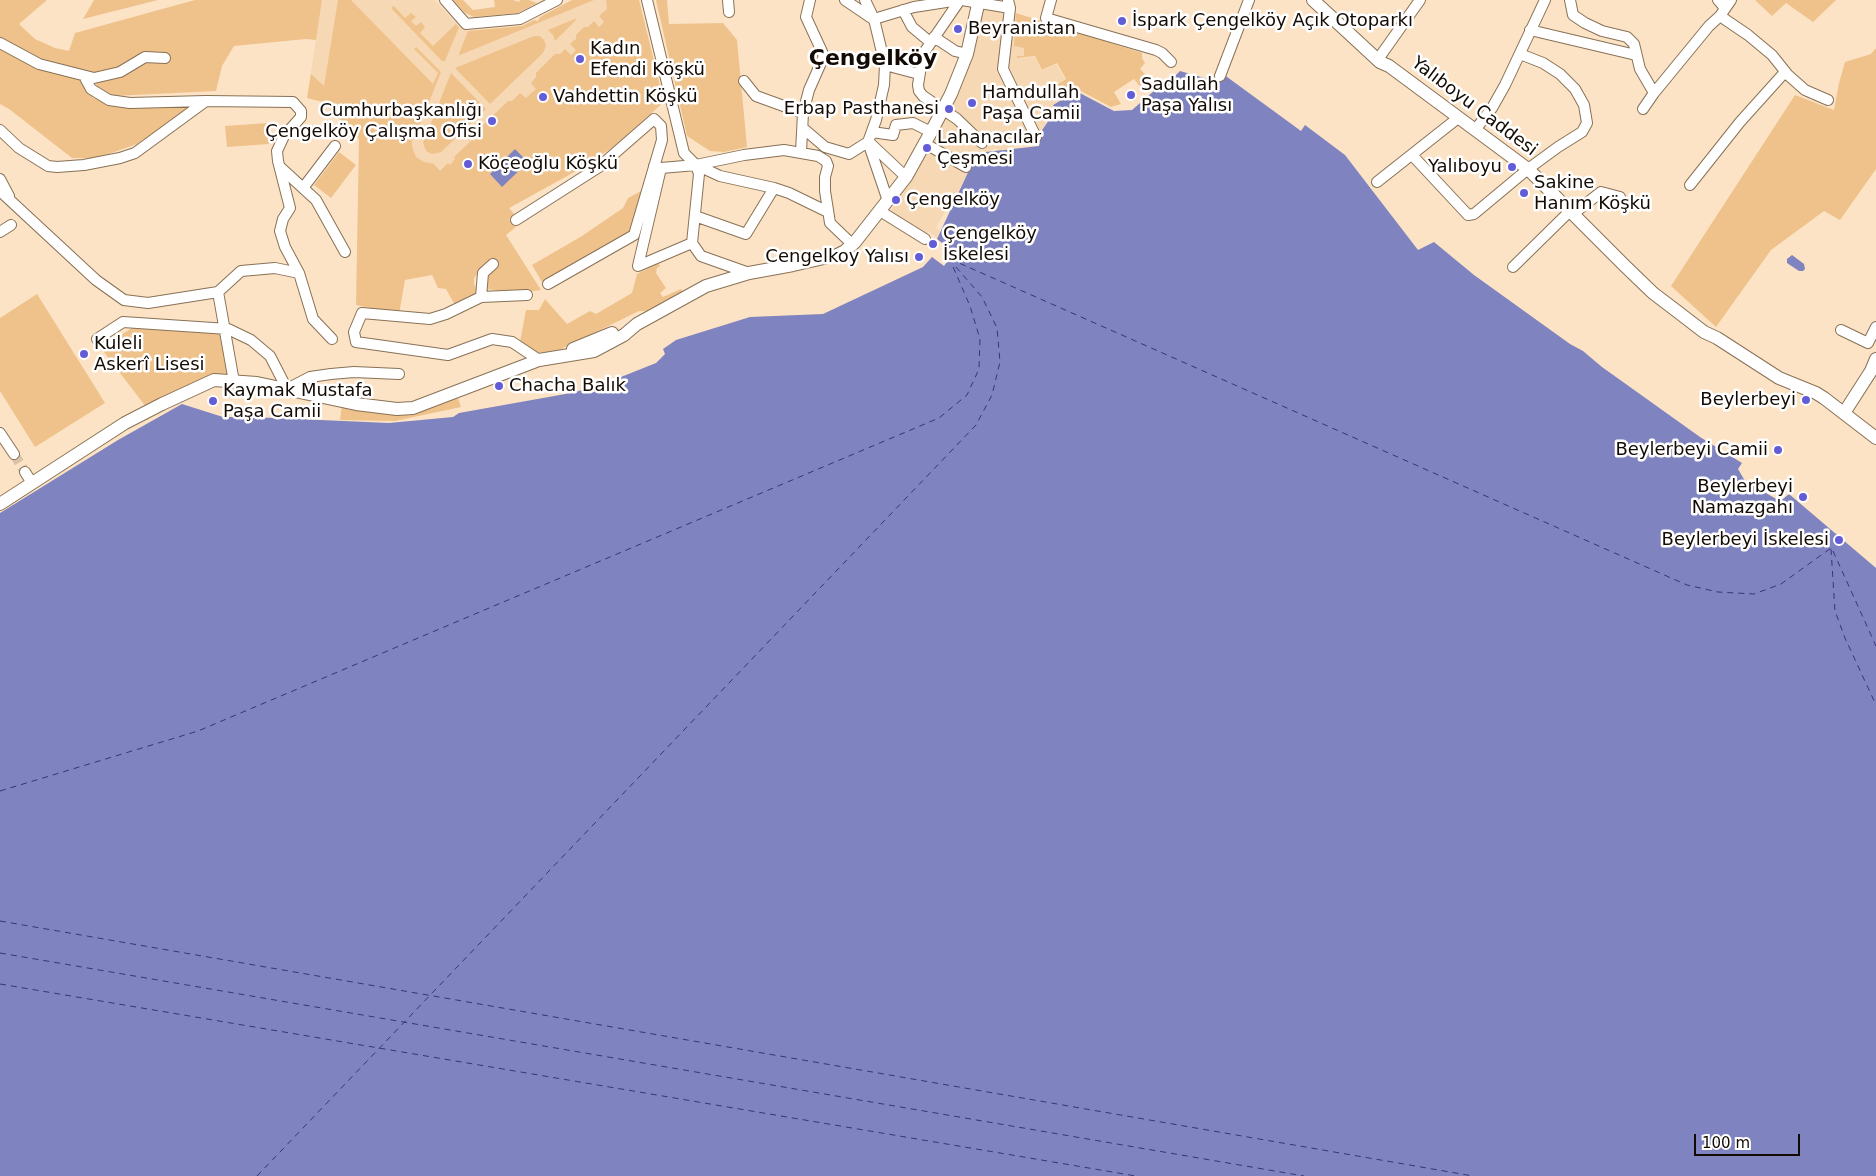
<!DOCTYPE html>
<html>
<head>
<meta charset="utf-8">
<style>
	body { margin:0 }
	#map { position:relative; width:1876px; height:1176px; overflow:hidden; background:#fce3c5; font-family:"DejaVu Sans",sans-serif }
	canvas { display:block }
	.scale { position:absolute; left:1694px; top:1134px; width:106px; height:22px; box-sizing:border-box; border:2px solid #130a03; border-top:0; padding-left:6px; font-size:15px; line-height:18px; white-space:nowrap; color:#130a03; -webkit-text-stroke:4px #fff; paint-order:stroke }
</style>
</head>
<body>
<div id="map">
<canvas width="1876" height="1176"></canvas>
<div class="scale">100 m</div>
</div>
<script>
const c = document.querySelector('canvas').getContext('2d');
c.lineJoin = 'round';
function fill(path, color) { c.fillStyle = color; c.fill(path, 'evenodd'); }
const shape = rows => new Path2D(rows.map(r => 'M' + r).join(''));
function strokePath(path, color, width, dash) { c.strokeStyle = color; c.lineWidth = width; c.lineCap = dash ? 'butt' : 'round'; c.setLineDash(dash || []); c.stroke(path); }
function drawText(font, color, halo, rows, align = 'center') {
  c.font = font + ' "DejaVu Sans",sans-serif'; c.lineWidth = 5; c.setLineDash([]); c.textBaseline = 'middle'; c.strokeStyle = halo; c.fillStyle = color; for (const [text, x, y, turn = 0] of rows) {
    c.save(); c.translate(x, y); c.rotate((+turn || 0) * Math.PI / 180); c.textAlign = isNaN(turn) ? turn : align; if (halo) c.strokeText(text, 0, 0); c.fillText(text, 0, 0); c.restore();
  }
}
fill(shape([
	[322,0,435,0,459,27,468,31,522,26,534,20,538,21,540,17,572,0,639,0,664,102,614,146,587,165,509,208,515,215,359,139,323,102,307,98],
	[982,5,1011,10,1016,13,1016,25,1024,48,1024,56,1017,58,1035,57,1042,71,1056,64,1065,79,1049,87,1057,101,1052,105,1055,111,1033,141,998,151,996,148,987,152,976,153,951,208,948,207,938,224,936,228,940,231,937,238,929,232,925,234,891,214,891,211,929,141]
]), '#f6d8b4');
fill(shape([
	[0,0,47,0,19,24,35,39,55,48,69,51,75,33,195,0,322,0,316,40,306,39,234,46,222,66,216,91,113,96,97,86,94,78,85,71,42,61,0,38],
	[94,0,158,0,83,19],
	[338,0,351,0,433,84,438,73,414,49,416,47,441,72,414,140,412,139,412,147,416,157,424,162,434,164,440,171,448,163,450,165,455,159,454,157,472,140,474,141,480,136,478,134,482,130,482,126,508,101,512,101,520,93,526,98,536,89,531,83,536,77,536,73,555,54,560,54,565,49,571,55,576,50,570,44,576,39,576,35,584,27,588,27,594,21,599,27,604,22,599,16,607,9,606,0,639,0,664,102,614,146,587,165,509,208,515,215,509,219,516,227,506,235,541,290,517,293,487,289,486,272,492,260,488,261,474,278,474,284,478,292,455,305,446,289,438,288,432,275,405,280,399,314,356,305,359,139,323,102,307,98,311,74,324,86],
	[453,0,463,0,473,10,495,7,494,0,513,0,519,2,520,0,529,0,537,3,518,13,474,17,465,13],
	[572,0,594,0,460,55,459,54,468,31,522,26,534,20,538,21,540,17],
	[656,0,667,0,669,24,723,23,737,40,747,147,724,152,710,151,687,136],
	[1755,0,1836,0,1813,22,1786,3,1772,16],
	[394,6,405,18,411,13,416,17,411,21,416,26,421,22,425,27,420,33,433,46,456,24,459,27,445,61,442,61,391,8],
	[1016,13,1142,53,1142,58,1145,63,1140,69,1154,84,1142,89,1134,79,1114,92,1121,104,1111,107,1075,88,1055,98,1050,88,1066,79,1057,63,1042,70,1035,56,1017,58,1017,56,1024,56,1024,48,1014,46],
	[577,18,575,21,555,41,553,35,548,30],
	[534,36,540,36,544,40,546,46,543,53,490,104,455,68],
	[0,48,80,78,93,98,115,106,190,107,137,144,97,158,72,158,9,109,0,104],
	[1876,48,1876,169,1840,220,1824,211,1771,250,1716,327,1671,286,1795,95,1834,110,1839,83,1845,62,1871,54],
	[451,73,486,109,441,152,432,154,426,151,423,143],
	[268,123,269,144,227,147,225,126],
	[339,152,356,165,331,198,314,185],
	[643,190,632,231,542,282,532,265,582,236,623,208,628,198],
	[658,263,660,266,657,268,656,273,666,288,660,293,663,297,681,289,685,294,649,311,639,311,557,351,533,353,520,342,526,310,539,310,545,299,567,324,590,311,596,314,632,293,637,274],
	[37,294,105,403,35,447,0,391,0,318],
	[132,328,222,333,231,377,146,407,101,348],
	[458,398,461,407,395,421,340,420,342,405,398,414]
]), '#efc28b');
fill(shape([
	[1180,71,1218,82,1223,74,1301,131,1305,125,1345,155,1418,250,1434,242,1474,275,1570,344,1583,351,1602,367,1700,437,1742,463,1738,469,1745,481,1778,500,1783,499,1789,494,1876,568,1876,1176,0,1176,0,513,118,440,182,404,223,417,252,417,389,423,453,417,459,413,571,393,601,385,656,363,665,354,663,349,676,340,750,317,823,314,923,267,932,257,944,266,954,252,937,239,977,153,1039,146,1040,133,1056,110,1053,105,1076,91,1114,111,1132,110,1155,90,1159,92],
	[515,149,528,162,502,187,490,174],
	[1792,255,1804,264,1805,269,1803,271,1799,271,1787,263,1787,259]
]), '#7f83bf');
strokePath(shape([
	[950,259,1687,585,1718,592,1754,594,1781,584,1831,548],
	[1831,549,1835,611,1845,638,1876,705],
	[1833,551,1876,646],
	[0,791,198,731,939,418,967,395,979,369,980,339,970,306,951,262],
	[0,921,1473,1176],
	[0,953,1304,1176],
	[0,984,1136,1176],
	[257,1176,976,425,992,395,1000,362,997,328,982,297,949,259]
]), '#37347d', 1, [6, 5]);
strokePath(shape([
	[14,454,25,472]
]), '#d9c2a8', 10, [10, 5]);
const minor = shape([
	[445,0,466,24,520,19,557,0],
	[647,0,684,153,696,165],
	[728,0,729,12],
	[845,0,873,19],
	[865,0,874,19,885,65,884,85,876,120,868,142],
	[960,0,923,54,918,85,919,91,923,96,957,119,982,143],
	[962,0,1010,8],
	[1008,0,1010,8,1003,69,1036,137],
	[1051,0,1046,18,1156,50,1162,53,1171,62],
	[1570,0,1573,15,1585,23,1602,31,1627,37,1634,44,1640,69,1654,93],
	[1718,0,1725,8],
	[903,10,912,27,930,42],
	[1720,16,1748,35,1772,55,1788,75,1805,90,1828,100],
	[874,19,914,7,959,0],
	[1530,30,1636,55],
	[934,37,955,51,967,54],
	[0,43,39,64,94,78,120,72,145,57,165,58],
	[1381,55,1420,0],
	[885,65,919,74],
	[84,76,91,89,109,100,130,103,206,101],
	[1220,76,1249,0],
	[744,81,756,96,803,113],
	[1643,109,1654,93,1709,26,1720,16,1731,0],
	[804,129,825,147,849,154,868,142],
	[0,130,19,148,48,166,57,167,84,165,120,158,135,153,206,101,293,102,301,111,301,117,284,136,277,151,278,161,290,208,283,219,280,231,285,247,299,273],
	[1475,130,1492,108,1505,85,1545,0],
	[872,132,893,135,896,125,913,123,931,132],
	[868,142,888,201],
	[924,143,966,167],
	[871,144,906,177],
	[801,152,803,113,809,90,824,56,806,17,810,0],
	[1412,155,1468,215,1474,214,1528,169,1558,147,1582,132,1587,123,1584,105,1575,89,1560,74,1543,63,1520,54],
	[654,166,661,168,696,165,744,155,784,150,818,156,826,161,828,166,825,177,825,191,830,223,853,245],
	[280,167,316,200,345,252],
	[661,168,638,266,692,243],
	[0,179,9,196],
	[1377,182,1458,118],
	[1690,185,1740,122,1785,72],
	[303,188,335,146],
	[0,191,96,280,124,300,148,303,218,292],
	[1578,210,1601,192,1620,197],
	[880,211,925,239],
	[695,216,746,234,774,188,789,193,828,212],
	[516,220,599,167,654,119,661,126,662,140,634,235,548,284],
	[0,232,11,225],
	[1513,267,1570,211],
	[749,273,701,256,692,243,699,174,696,165,720,176,774,188],
	[527,295,481,297,446,314,430,319,362,313,354,332,356,342,448,355,492,339,512,342,539,360],
	[481,297,483,273,493,264],
	[1841,330,1868,343,1876,327],
	[97,339,123,322,228,329,251,340,270,356,287,389,310,377,331,374,354,372,399,374],
	[234,382,218,292,241,271,275,268,299,273,313,319,332,339],
	[0,433,14,454],
	[25,472,32,483]
]);
const major = shape([
	[1313,0,1380,62,1389,66,1528,169,1625,266,1653,293,1678,312,1704,332,1717,338,1779,378,1816,393,1824,398,1876,438],
	[573,349,612,333],
	[1844,413,1871,371,1876,359],
	[0,504,125,423,162,404,214,380,257,383,356,404,397,409,413,408,539,360,594,351,624,335,637,324,706,286,749,273,793,265,837,255,845,251,855,242,906,177,931,132,951,94,967,54,979,0]
]);
strokePath(minor, '#887156', 12);
strokePath(major, '#887156', 14);
strokePath(minor, '#fff', 10);
strokePath(major, '#fff', 12);
for (const [x, y, r, color] of [
	[1122,21,5,"#625dd6"],
	[958,29,5,"#625dd6"],
	[580,59,5,"#625dd6"],
	[1131,95,5,"#625dd6"],
	[543,97,5,"#625dd6"],
	[972,103,5,"#625dd6"],
	[949,109,5,"#625dd6"],
	[492,121,5,"#625dd6"],
	[927,148,5,"#625dd6"],
	[468,164,5,"#625dd6"],
	[1512,167,5,"#625dd6"],
	[1524,193,5,"#625dd6"],
	[896,200,5,"#625dd6"],
	[933,244,5,"#625dd6"],
	[919,257,5,"#625dd6"],
	[84,354,5,"#625dd6"],
	[499,386,5,"#625dd6"],
	[1806,400,5,"#625dd6"],
	[213,401,5,"#625dd6"],
	[1778,450,5,"#625dd6"],
	[1803,497,5,"#625dd6"],
	[1839,540,5,"#625dd6"]
]) { const dot = new Path2D(); dot.arc(x, y, r, 0, 2 * Math.PI); c.fillStyle = color; c.fill(dot); strokePath(dot, '#fff', 2); }
drawText('18px', '#130a03', '#fff', [
	["İspark Çengelköy Açık Otoparkı",1132,21],
	["Beyranistan",968,29],
	["Kadın",590,49],
	["Efendi Köşkü",590,70],
	["Sadullah",1141,85],
	["Paşa Yalısı",1141,106],
	["Hamdullah",982,93],
	["Paşa Camii",982,114],
	["Vahdettin Köşkü",553,97],
	["Erbap Pasthanesi",939,109,"right"],
	["Cumhurbaşkanlığı",482,111,"right"],
	["Çengelköy Çalışma Ofisi",482,132,"right"],
	["Lahanacılar",937,138],
	["Çeşmesi",937,159],
	["Köçeoğlu Köşkü",478,164],
	["Yalıboyu",1502,167,"right"],
	["Sakine",1534,183],
	["Hanım Köşkü",1534,204],
	["Çengelköy",906,200],
	["Çengelköy",943,234],
	["İskelesi",943,255],
	["Cengelkoy Yalısı",909,257,"right"],
	["Kuleli",94,344],
	["Askerî Lisesi",94,365],
	["Chacha Balık",509,386],
	["Kaymak Mustafa",223,391],
	["Paşa Camii",223,412],
	["Beylerbeyi",1796,400,"right"],
	["Beylerbeyi Camii",1768,450,"right"],
	["Beylerbeyi",1793,487,"right"],
	["Namazgahı",1793,508,"right"],
	["Beylerbeyi İskelesi",1829,540,"right"]
], 'left');
drawText('18px', '#130a03', '#fff', [
	["Yalıboyu Caddesi",1474,107,37]
]);
drawText('bold 22px', '#130a03', '#fff', [
	["Çengelköy",873,59]
]);
</script>
</body>
</html>
